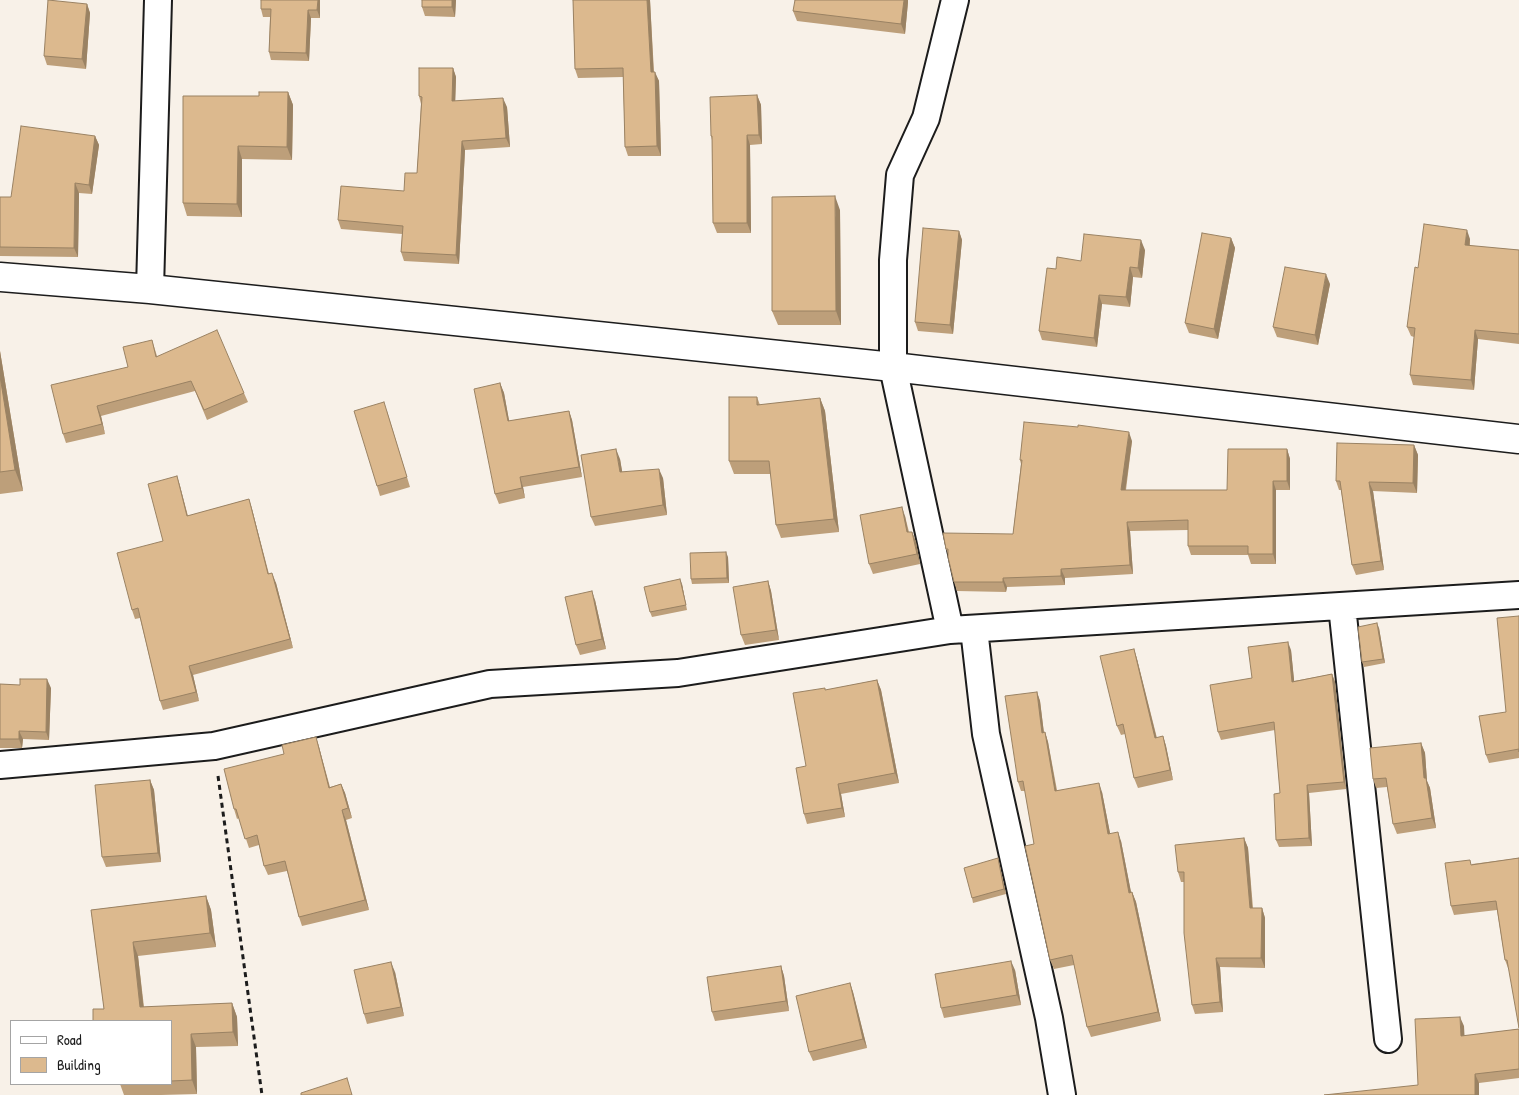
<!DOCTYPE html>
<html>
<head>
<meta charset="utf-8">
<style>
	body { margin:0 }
	#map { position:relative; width:1519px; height:1095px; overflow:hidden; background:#f8f1e8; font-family:"Patrick Hand",sans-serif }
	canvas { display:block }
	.legend { position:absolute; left:10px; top:1020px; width:162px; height:65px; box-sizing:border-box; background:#fff; border:1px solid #a4a4a4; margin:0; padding:6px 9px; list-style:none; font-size:15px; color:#1c1c1c }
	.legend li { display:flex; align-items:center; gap:10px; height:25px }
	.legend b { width:25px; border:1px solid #a4a4a4 }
</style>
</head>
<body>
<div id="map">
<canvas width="1519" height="1095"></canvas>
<ul class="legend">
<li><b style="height:6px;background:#fff"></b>Road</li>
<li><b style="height:14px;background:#dcb98e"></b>Building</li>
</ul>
</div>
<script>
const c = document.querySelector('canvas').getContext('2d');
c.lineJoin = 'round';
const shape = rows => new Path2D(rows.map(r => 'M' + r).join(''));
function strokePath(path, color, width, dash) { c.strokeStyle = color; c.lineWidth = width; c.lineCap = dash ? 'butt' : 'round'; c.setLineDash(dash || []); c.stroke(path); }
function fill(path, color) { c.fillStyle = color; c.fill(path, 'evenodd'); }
const street = shape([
	[150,289,158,0],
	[1342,606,1388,1039],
	[974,629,986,734,1049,1018,1062,1095],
	[950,630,893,367,893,260,900,175,926,118,955,0],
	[0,765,214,746,490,684,678,673,950,630,1519,595]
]);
const primary = shape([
	[0,277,150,289,893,367,1519,439]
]);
strokePath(street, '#1c1c1c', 30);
strokePath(primary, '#1c1c1c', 31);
strokePath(shape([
	[218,776,262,1095]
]), '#1c1c1c', 3, [5, 4]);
strokePath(street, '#fff', 26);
strokePath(primary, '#fff', 28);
fill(shape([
	[320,0,320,18,311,18,309,61,271,60,269,52,270,17,263,17,261,9],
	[422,0,456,0,455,17,425,16,422,7],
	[573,0,650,0,654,72,659,81,661,156,628,156,625,147,623,77,578,78,575,69],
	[908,2,905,34,797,21,793,11],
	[87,4,90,13,86,69,47,65,44,56],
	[453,68,456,77,455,101,507,107,510,147,465,150,459,264,404,261,401,252,402,234,341,229,338,220,404,191,417,173,421,104,419,96],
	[288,92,293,105,292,160,242,159,242,217,187,216,183,203,259,96],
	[757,95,761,105,762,144,750,145,751,233,717,233,713,223,712,140,711,136],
	[95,136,99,145,92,194,79,193,78,257,0,256,0,197,11,197],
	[840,210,841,325,778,325,772,311],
	[959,231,962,240,953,334,918,331,915,322],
	[1231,238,1235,248,1218,339,1189,333,1185,323],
	[1470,239,1470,246,1519,250,1519,344,1478,339,1474,390,1413,385,1410,375,1414,337,1411,336,1407,327,1418,268],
	[1145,250,1142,278,1133,277,1130,307,1102,304,1097,347,1042,340,1039,331,1056,269,1081,261],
	[1330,284,1318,345,1277,337,1273,327],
	[152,340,157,356,244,393,248,402,207,420,195,391,101,416,105,434,66,443,63,434,128,367],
	[0,351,23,491,0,494],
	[500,383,504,393,509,421,569,411,572,420,582,477,523,487,525,498,499,504,495,494],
	[757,397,760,405,820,398,825,411,839,532,781,538,776,525,771,474,734,474,729,461],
	[387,411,410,487,380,496,377,486],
	[1132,441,1126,490,1227,490,1287,449,1290,459,1290,490,1276,490,1276,564,1251,564,1248,555,1191,555,1188,546,1188,530,1130,531,1133,574,1065,578,1065,585,1007,587,1006,592,957,591,954,582,948,554,946,549,1013,534,1021,464,1020,460],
	[1414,445,1418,455,1417,493,1373,491,1384,570,1356,575,1352,565,1341,490,1339,490,1336,481],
	[620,459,622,472,663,478,667,515,595,526,591,517],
	[177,476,180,486,188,516,249,499,252,509,269,574,276,583,293,648,193,675,199,701,163,710,160,701,140,618,135,619,132,610,163,541],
	[905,516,909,532,912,532,916,542,920,564,873,574,869,564],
	[728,557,729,583,692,584,691,579],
	[768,581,771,591,779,640,745,645,741,635],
	[682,584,687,610,652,617,650,612],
	[595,600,606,649,580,655,576,645],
	[1519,616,1519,758,1489,763,1486,755,1506,712],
	[1379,628,1385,663,1364,667,1362,662],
	[1134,649,1137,659,1157,738,1163,736,1166,746,1173,780,1138,788,1134,778,1125,734,1121,735,1117,726],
	[1291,650,1294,681,1332,674,1335,682,1346,789,1309,793,1312,846,1279,847,1276,840,1280,793,1275,730,1221,740,1218,732,1252,678],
	[877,680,881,690,899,783,841,794,845,817,807,824,804,814,806,766,826,690],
	[0,684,51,688,49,740,23,739,22,748,0,748],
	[1037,692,1040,701,1044,733,1045,732,1048,742,1057,790,1102,792,1110,834,1121,841,1131,893,1132,892,1136,902,1161,1021,1091,1037,1087,1027,1074,965,1054,969,1050,960,1034,844,1025,791,1021,791,1018,782],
	[316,737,319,747,330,787,341,784,345,793,352,818,346,820,369,910,302,926,299,917,287,871,268,875,264,866,259,845,249,848,239,818,237,819,234,809,284,754],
	[1421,743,1425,753,1427,781,1430,788,1436,828,1397,834,1393,824,1387,787,1376,788,1373,779],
	[150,780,154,790,161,862,106,867,102,857],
	[1244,838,1248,848,1253,908,1262,908,1265,918,1265,968,1220,967,1223,1012,1195,1014,1192,1005,1184,882,1181,882,1178,872],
	[998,858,1006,894,973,903,972,898],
	[1519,858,1508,968,1505,960,1497,910,1454,915,1451,906,1472,864],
	[206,896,211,910,216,947,138,956,144,1007,232,1003,237,1017,238,1046,196,1047,197,1094,161,1095,124,1095,120,1084,171,1084,171,1021,104,1009,91,910],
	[781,966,784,976,789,1011,715,1021,712,1012],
	[1015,970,1021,1005,944,1018,941,1008],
	[395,972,404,1016,367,1024,364,1014],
	[850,983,853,992,867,1048,813,1061,809,1052],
	[1464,1026,1464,1036,1519,1029,1519,1078,1479,1083,1418,1085]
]), '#bd9f7a');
fill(shape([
	[318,0,320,0,320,18,317,10],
	[452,0,456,0,455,17,452,7],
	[647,0,650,0,654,81,651,72],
	[904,0,908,0,908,2,905,34,901,24],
	[87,4,90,13,86,69,82,59],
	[308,10,311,18,309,61,306,53],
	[453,68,456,77,455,110,452,101],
	[655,72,659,81,661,156,657,146],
	[288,92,293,105,292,160,287,147],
	[757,95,761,105,762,144,759,135],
	[503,98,507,107,510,147,506,138],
	[747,135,750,145,751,233,747,223],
	[95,136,99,145,92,194,89,185],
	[462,141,465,150,459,264,456,255],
	[238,146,242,159,242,217,237,204],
	[75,183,79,193,78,257,74,248],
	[835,196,840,210,841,325,836,311],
	[1467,230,1470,239,1468,255,1465,245],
	[959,231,962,240,953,334,950,325],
	[1231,238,1235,248,1218,339,1214,329],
	[1141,240,1145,250,1142,278,1138,268],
	[1130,267,1133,277,1130,307,1126,297],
	[1326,274,1330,284,1318,345,1315,335],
	[1099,295,1102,304,1097,347,1094,338],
	[1475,330,1478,339,1474,390,1471,380],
	[0,351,23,491,15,470,0,376],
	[500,383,504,393,511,431,508,421],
	[820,398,825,411,839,532,834,519],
	[97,406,101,416,105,434,102,424],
	[569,411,572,420,582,477,579,467],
	[1129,432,1132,441,1124,499,1121,490],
	[1414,445,1418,455,1417,493,1413,483],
	[616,449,620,459,624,482,620,472],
	[1287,449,1290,459,1290,490,1287,481],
	[659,469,663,478,667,515,663,505],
	[177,476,180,486,190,526,187,516],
	[520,477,523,487,525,498,522,488],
	[1273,481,1276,490,1276,564,1273,554],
	[1369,482,1373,491,1384,570,1381,561],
	[249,499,252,509,271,584,268,574],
	[902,507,905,516,910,542,907,532],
	[1127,522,1130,531,1133,574,1130,565],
	[912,532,916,542,920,564,917,554],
	[726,552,728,557,729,583,727,578],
	[1061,569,1065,578,1065,585,1061,576],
	[272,573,276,583,293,648,290,639],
	[1003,578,1007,587,1006,592,1003,582],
	[680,579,682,584,687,610,686,605],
	[768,581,771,591,779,640,776,630],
	[592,591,595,600,606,649,602,639],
	[1377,623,1379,628,1385,663,1383,659],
	[1288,642,1291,650,1295,689,1292,682],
	[1134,649,1137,659,1159,748,1155,738],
	[189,666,193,675,199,701,196,692],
	[1332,674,1335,682,1346,789,1344,782],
	[47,679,51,688,49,740,46,732],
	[877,680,881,690,899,783,895,773],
	[1037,692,1040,701,1045,742,1042,733],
	[19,731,23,739,22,748,19,739],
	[1045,732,1048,742,1058,800,1055,791],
	[1163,736,1166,746,1173,780,1170,770],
	[316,737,319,747,332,797,329,788],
	[1421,743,1425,753,1427,781,1430,788,1436,828,1432,818,1424,778],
	[150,780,154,790,161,862,158,853],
	[1099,783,1102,792,1112,843,1108,834],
	[341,784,345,793,352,818,348,808],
	[838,784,841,794,845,817,842,808],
	[1307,785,1309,793,1312,846,1309,838],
	[342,810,346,820,369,910,365,900],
	[1118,832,1121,841,1133,902,1129,893],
	[1244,838,1248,848,1253,918,1250,908],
	[998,858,999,863,1006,894,1004,889],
	[1132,892,1136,902,1161,1021,1158,1012],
	[206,896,211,910,216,947,210,933],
	[1262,908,1265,918,1265,968,1261,958],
	[133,942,138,956,145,1021,140,1007],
	[1216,958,1220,967,1223,1012,1220,1002],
	[1011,961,1015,970,1021,1005,1017,995],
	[391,962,395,972,404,1016,401,1007],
	[781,966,784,976,789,1011,786,1001],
	[850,983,853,992,867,1048,863,1039],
	[232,1003,237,1017,238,1046,233,1032],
	[1460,1017,1464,1026,1465,1045,1461,1036],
	[191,1034,196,1047,197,1094,192,1080],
	[1475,1074,1479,1083,1479,1095,1475,1095]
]), '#9a8263');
const building = shape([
	[48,0,87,4,82,59,44,56,48,0],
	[261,0,318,0,317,10,308,10,306,53,269,52,271,9,261,9,261,0],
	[422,0,452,0,452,7,422,7,422,0],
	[573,0,647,0,651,72,655,72,657,146,625,147,623,68,575,69,573,0],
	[795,0,904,0,901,24,793,11,795,0],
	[419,68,453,68,452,101,503,98,506,138,462,141,456,255,401,252,403,226,338,220,341,186,404,191,405,173,417,173,422,97,419,96,419,68],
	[259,92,288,92,287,147,238,146,237,204,183,203,183,96,259,96,259,92],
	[757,95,759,135,747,135,747,223,713,223,712,136,711,136,710,97,757,95],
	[21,126,95,136,89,185,75,183,74,248,0,247,0,197,11,197,21,126],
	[835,196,836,311,772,311,772,197,835,196],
	[1424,224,1467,230,1465,245,1519,250,1519,334,1475,330,1471,380,1410,375,1415,328,1407,327,1415,267,1418,268,1424,224],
	[923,228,959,231,950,325,915,322,923,228],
	[1202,233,1231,238,1214,329,1185,323,1202,233],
	[1084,234,1141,240,1138,268,1130,267,1126,297,1099,295,1094,338,1039,331,1047,268,1056,269,1057,257,1081,261,1084,234],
	[1285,267,1326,274,1315,335,1273,327,1285,267],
	[217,330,244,393,204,410,191,381,97,406,102,424,63,434,51,385,128,367,123,347,152,340,156,357,217,330],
	[0,376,15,470,0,472,0,376],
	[500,383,508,421,569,411,579,467,520,477,522,488,495,494,474,389,500,383],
	[729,397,757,397,757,405,820,398,834,519,776,525,769,461,729,461,729,397],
	[384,402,407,477,377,486,354,411,384,402],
	[1024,422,1078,427,1078,425,1129,432,1121,490,1227,490,1228,449,1287,449,1287,481,1273,481,1273,554,1248,554,1248,546,1188,546,1188,520,1127,522,1130,565,1061,569,1061,576,1003,578,1003,582,954,582,948,557,948,549,946,549,943,533,1013,534,1022,460,1020,460,1024,422],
	[1337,443,1414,445,1413,483,1369,482,1381,561,1352,565,1340,481,1336,481,1337,443],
	[616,449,620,472,659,469,663,505,591,517,581,455,616,449],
	[177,476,187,516,249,499,268,574,272,573,290,639,189,666,196,692,160,701,138,608,132,610,117,553,163,541,148,484,177,476],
	[902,507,907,532,912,532,917,554,869,564,860,515,902,507],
	[726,552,727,578,691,579,690,553,726,552],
	[680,579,686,605,650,612,644,587,680,579],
	[768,581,776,630,741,635,733,587,768,581],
	[592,591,602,639,576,645,565,597,592,591],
	[1519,616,1519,752,1519,749,1486,755,1479,716,1506,712,1497,618,1519,616],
	[1377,623,1383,659,1362,662,1358,627,1377,623],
	[1288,642,1292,682,1332,674,1344,782,1307,785,1309,838,1276,840,1274,794,1280,793,1274,722,1218,732,1210,685,1252,678,1248,647,1288,642],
	[1134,649,1155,738,1163,736,1170,770,1134,778,1123,724,1117,726,1100,656,1134,649],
	[20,679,47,679,46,732,19,731,19,739,0,739,0,684,20,685,20,679],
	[877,680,895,773,838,784,842,808,804,814,796,768,806,766,793,693,825,688,825,690,877,680],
	[1037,692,1042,733,1045,732,1055,791,1099,783,1108,834,1118,832,1129,893,1132,892,1158,1012,1087,1027,1072,955,1050,960,1025,846,1034,844,1023,781,1018,782,1005,696,1037,692],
	[316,737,329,788,341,784,348,808,342,810,365,900,299,917,285,861,264,866,257,835,245,839,236,809,234,809,224,769,284,754,282,745,316,737],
	[1421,743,1424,778,1426,778,1432,818,1393,824,1386,778,1373,779,1370,748,1421,743],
	[150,780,158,853,102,857,95,785,150,780],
	[1244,838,1250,908,1262,908,1261,958,1216,958,1220,1002,1192,1005,1184,933,1184,872,1178,872,1175,845,1244,838],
	[998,858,1004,889,972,898,964,868,998,858],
	[1519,858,1519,1028,1507,960,1505,960,1496,901,1451,906,1445,863,1470,860,1471,865,1519,858],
	[206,896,210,933,133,942,140,1007,232,1003,233,1032,191,1034,192,1080,171,1081,171,1021,93,1021,93,1009,104,1009,91,910,206,896],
	[1011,961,1017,995,941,1008,935,974,1011,961],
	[391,962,401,1007,364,1014,354,970,391,962],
	[781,966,786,1001,712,1012,707,977,781,966],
	[850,983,863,1039,809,1052,796,996,850,983],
	[1460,1017,1461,1036,1519,1029,1519,1069,1475,1074,1475,1095,1324,1095,1418,1085,1415,1019,1460,1017],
	[347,1078,352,1095,301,1095,301,1093,347,1078]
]);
fill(building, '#dcb98e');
strokePath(building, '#9a8263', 1);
</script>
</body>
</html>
